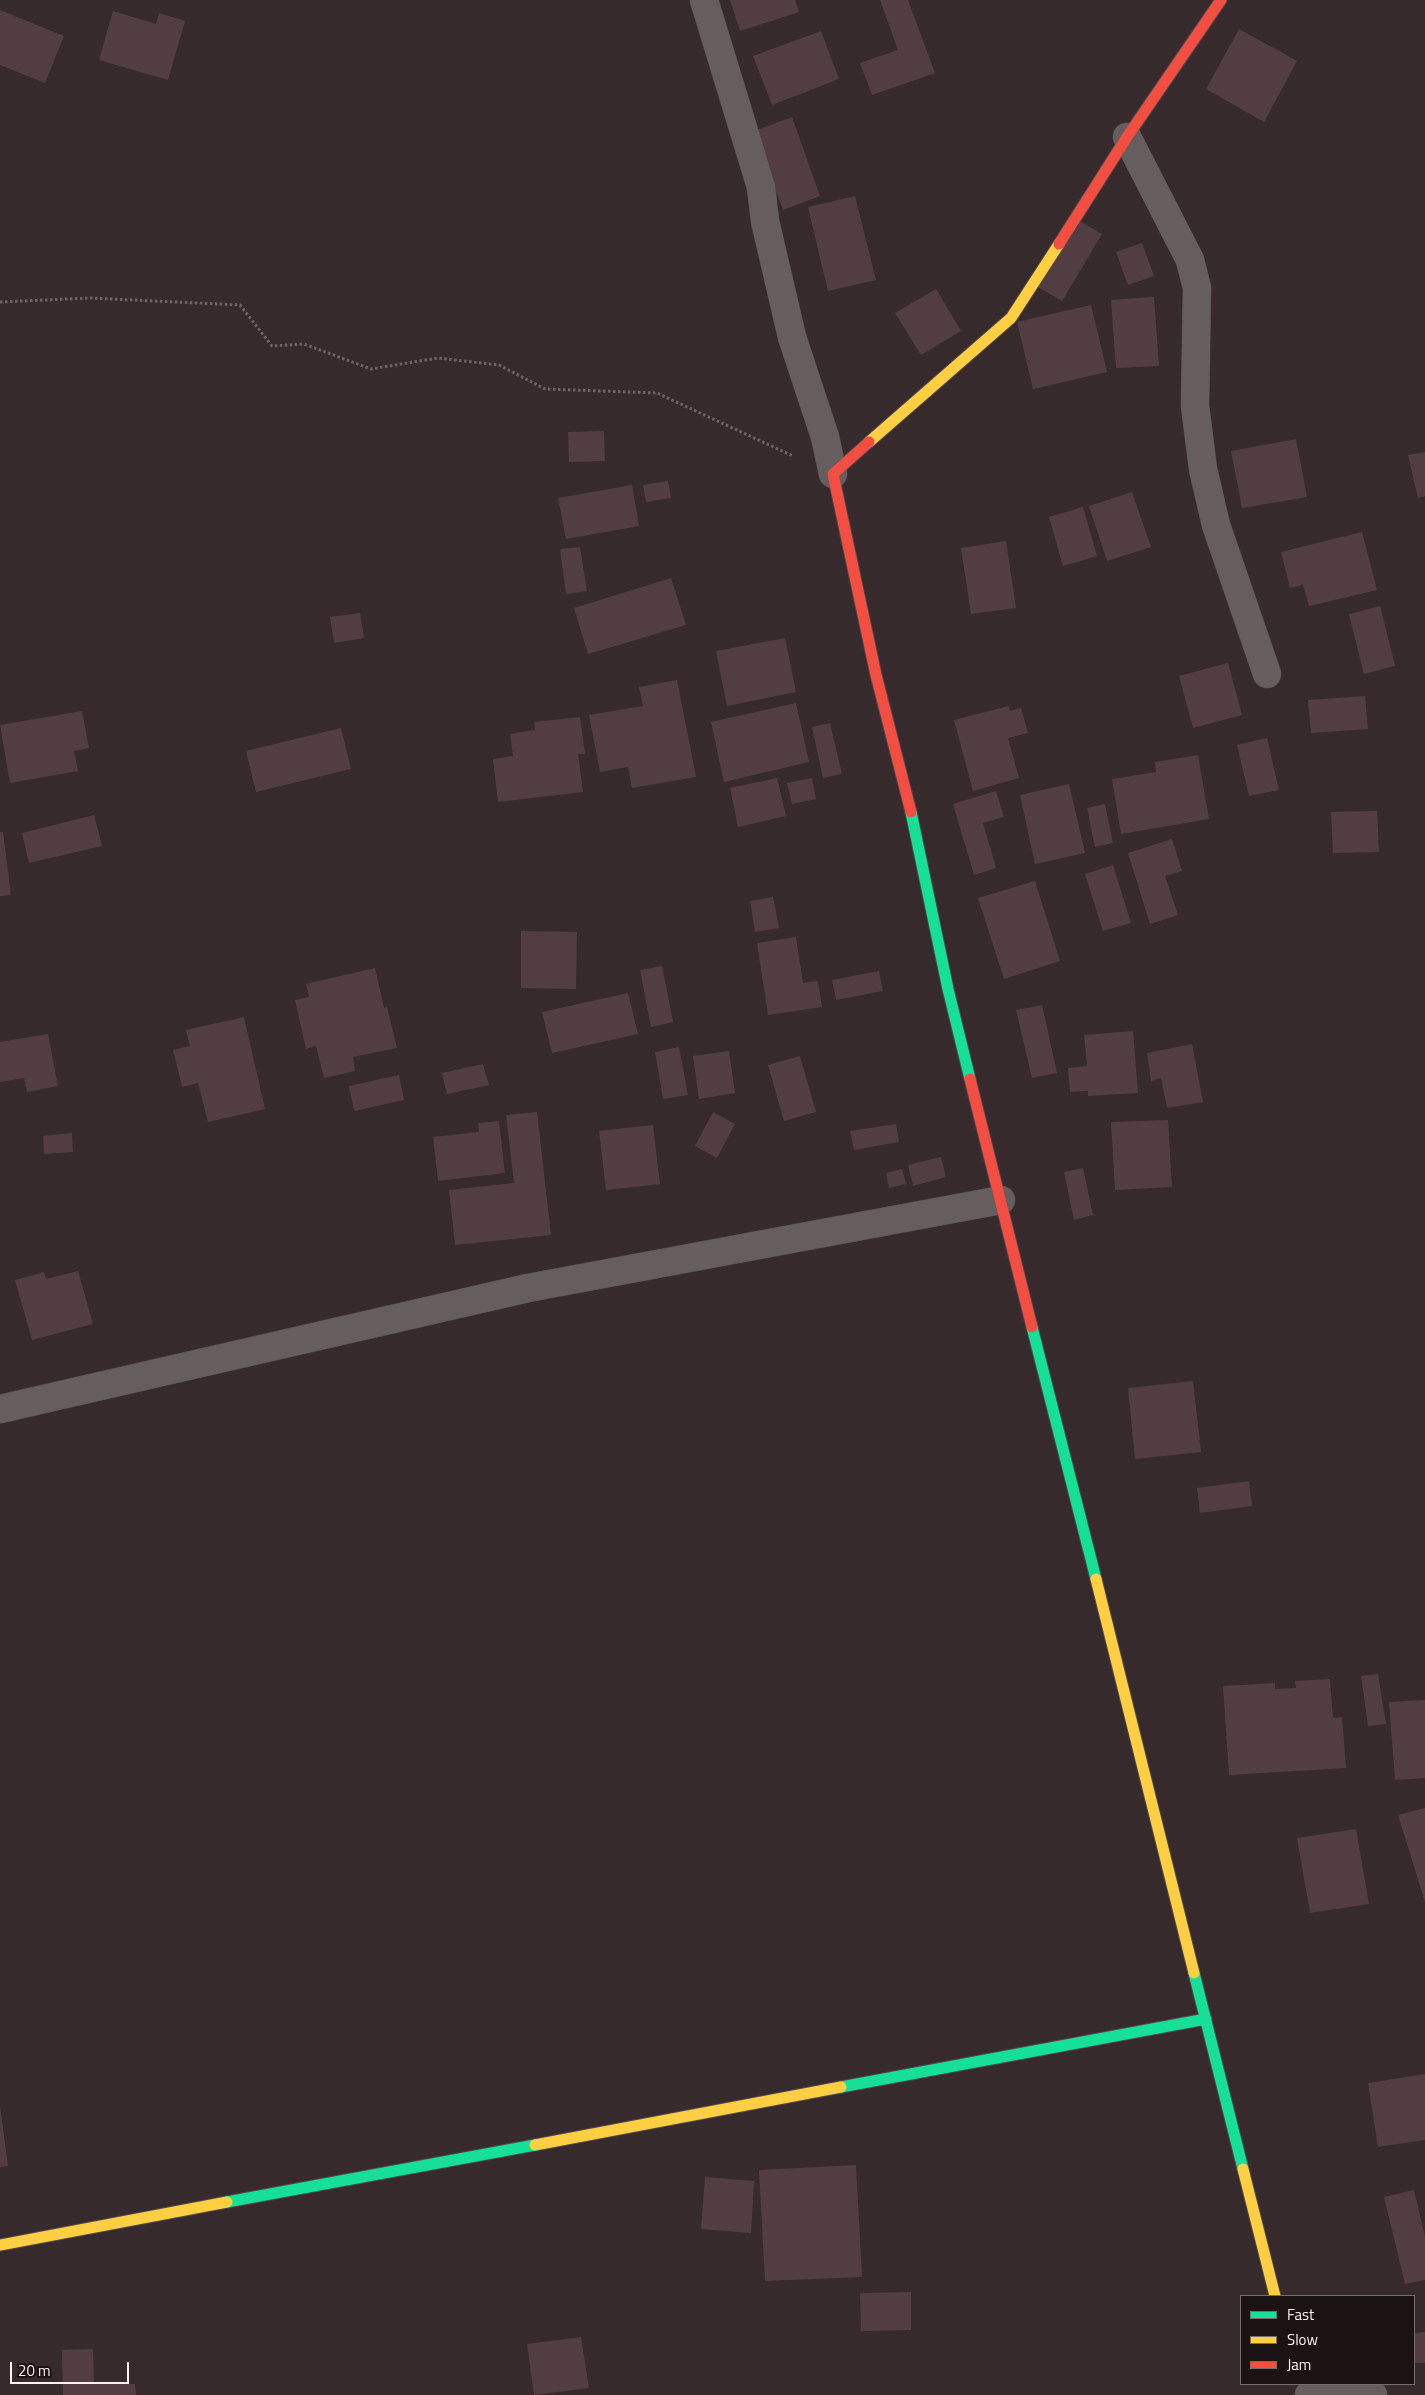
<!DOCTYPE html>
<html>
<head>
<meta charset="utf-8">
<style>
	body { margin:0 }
	#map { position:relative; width:1425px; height:2395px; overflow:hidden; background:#362a2d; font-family:"Titillium Web",sans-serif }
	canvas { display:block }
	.legend { position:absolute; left:1240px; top:2295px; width:175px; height:90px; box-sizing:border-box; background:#1b1214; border:1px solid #766b6d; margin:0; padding:6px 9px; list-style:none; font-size:15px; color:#fef0f2 }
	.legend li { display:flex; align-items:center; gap:10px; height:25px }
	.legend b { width:25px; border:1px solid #766b6d }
	.scale { position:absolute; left:10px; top:2362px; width:119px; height:22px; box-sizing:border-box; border:2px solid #fef0f2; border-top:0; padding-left:6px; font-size:15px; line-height:18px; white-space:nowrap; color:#fef0f2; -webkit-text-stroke:4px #1b1214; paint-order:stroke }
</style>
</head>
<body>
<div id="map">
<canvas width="1425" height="2395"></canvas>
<ul class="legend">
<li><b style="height:6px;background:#16e098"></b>Fast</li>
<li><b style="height:6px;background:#ffcf43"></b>Slow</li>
<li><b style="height:6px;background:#f24e42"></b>Jam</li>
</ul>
<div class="scale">20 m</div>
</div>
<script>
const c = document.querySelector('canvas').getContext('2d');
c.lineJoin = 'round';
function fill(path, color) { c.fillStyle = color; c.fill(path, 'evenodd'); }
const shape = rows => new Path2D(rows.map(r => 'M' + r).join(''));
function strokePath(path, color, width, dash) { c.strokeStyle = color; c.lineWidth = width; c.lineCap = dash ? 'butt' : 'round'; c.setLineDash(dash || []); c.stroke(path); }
fill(shape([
	[730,0,795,0,799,12,740,31],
	[880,0,908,0,935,73,872,95,860,63,898,50],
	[0,10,64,36,45,83,0,65],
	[113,11,156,24,159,13,185,21,168,80,99,60],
	[1239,29,1297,61,1264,122,1206,89],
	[821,31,839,79,772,105,753,56],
	[792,117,820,196,783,210,754,131],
	[855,196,876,280,828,291,808,207],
	[1078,220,1102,234,1062,301,1038,287],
	[1142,243,1154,276,1128,285,1116,252],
	[936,289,961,331,921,355,895,313],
	[1154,297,1159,366,1116,368,1111,300],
	[1091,305,1107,372,1033,389,1017,322],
	[604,431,605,461,569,462,568,432],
	[1296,439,1307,497,1242,508,1231,451],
	[1425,452,1425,496,1418,498,1408,455],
	[668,481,671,498,646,502,643,485],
	[632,485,639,526,566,539,558,498],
	[1132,492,1151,547,1107,561,1089,506],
	[1083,507,1097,556,1063,566,1049,517],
	[1362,532,1377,590,1309,606,1303,585,1290,588,1281,552],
	[1006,541,1016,608,971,614,961,548],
	[580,547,587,591,566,594,560,549],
	[671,578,686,625,588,654,574,608],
	[1380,606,1395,666,1364,674,1349,614],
	[360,613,364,638,334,643,330,617],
	[785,638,796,692,727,706,716,651],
	[1228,663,1242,715,1193,728,1179,676],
	[677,680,696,777,632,788,628,767,600,772,589,715,643,706,639,687],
	[1365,696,1368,729,1311,733,1308,700],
	[796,703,809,762,724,782,711,722],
	[1009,706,1010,711,1021,708,1028,733,1008,738,1019,778,973,791,954,720],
	[82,711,89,748,74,751,78,771,10,783,0,725],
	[580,717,585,754,578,754,583,792,498,802,493,759,513,756,510,734,535,730,534,722],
	[830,723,842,774,823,778,812,727],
	[341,728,351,769,256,792,246,751],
	[1267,738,1279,790,1249,796,1237,745],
	[1198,755,1209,819,1121,834,1112,779,1156,772,1155,762],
	[777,778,786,816,738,827,730,788],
	[812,778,816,799,792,804,787,783],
	[1069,784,1085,853,1035,864,1020,795],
	[996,791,1004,817,983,823,996,868,974,875,953,804],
	[1105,804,1113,843,1095,847,1087,808],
	[1377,811,1379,852,1333,853,1331,812],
	[94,815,102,846,29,863,22,833],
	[0,832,3,832,11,895,0,896],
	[1172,839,1182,871,1165,876,1178,915,1150,924,1128,853],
	[1113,865,1131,923,1103,931,1085,874],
	[1035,881,1060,961,1004,979,978,898],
	[773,897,779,928,755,932,750,901],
	[521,931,577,932,576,989,521,988],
	[796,937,803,983,818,981,822,1007,768,1015,757,943],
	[662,966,673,1022,651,1027,640,970],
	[375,968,384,1008,387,1007,397,1048,353,1057,355,1071,324,1078,316,1046,306,1049,295,1000,309,997,306,984],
	[879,971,883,991,836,1000,832,980],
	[628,993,638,1034,552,1053,542,1012],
	[1042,1005,1057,1073,1032,1078,1016,1010],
	[244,1017,265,1109,208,1122,198,1083,182,1087,173,1050,190,1046,186,1030],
	[1133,1031,1138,1093,1088,1096,1088,1091,1070,1092,1068,1068,1087,1066,1084,1035],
	[48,1034,58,1086,27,1092,24,1078,0,1082,0,1042],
	[1192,1044,1203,1102,1167,1108,1161,1078,1151,1081,1147,1053],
	[679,1047,688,1095,663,1099,655,1052],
	[729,1051,735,1093,699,1099,693,1056],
	[800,1056,816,1112,784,1121,768,1065],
	[483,1064,489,1085,447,1094,442,1073],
	[399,1075,404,1100,354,1111,349,1086],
	[537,1112,551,1235,455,1245,449,1190,514,1183,506,1115],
	[713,1112,735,1124,717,1158,695,1146],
	[1168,1120,1172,1187,1115,1190,1111,1122],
	[499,1121,505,1173,438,1181,433,1137,479,1132,478,1123],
	[896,1124,899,1142,854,1150,850,1131],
	[653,1125,660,1184,606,1190,599,1131],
	[72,1133,73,1152,44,1154,43,1136],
	[941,1157,946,1177,913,1186,908,1165],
	[1083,1168,1093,1215,1074,1220,1064,1172],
	[902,1169,906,1184,889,1188,886,1173],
	[78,1271,93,1324,32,1340,15,1280,44,1272,46,1279],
	[1193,1381,1201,1452,1135,1459,1128,1388],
	[1249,1481,1252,1506,1200,1513,1197,1488],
	[1378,1674,1386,1724,1368,1726,1361,1676],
	[1330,1679,1333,1718,1342,1717,1346,1768,1229,1775,1223,1686,1275,1683,1275,1689,1296,1688,1295,1681],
	[1425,1700,1425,1778,1395,1780,1389,1702],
	[1425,1808,1425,1902,1398,1815],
	[1356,1829,1369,1904,1310,1913,1297,1838],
	[1425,2074,1425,2140,1378,2147,1368,2083],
	[0,2106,8,2166,0,2167],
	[856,2165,862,2277,765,2281,759,2170],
	[705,2177,754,2181,751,2233,701,2229],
	[1414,2190,1425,2237,1425,2280,1405,2284,1384,2197],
	[911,2292,911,2330,861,2331,860,2293],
	[1425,2332,1425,2363,1414,2363,1414,2333],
	[581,2337,589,2388,534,2395,527,2344],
	[93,2349,94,2384,135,2384,136,2395,63,2395,62,2350]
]), '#523d43');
const street = shape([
	[704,0,761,187,765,221,792,337,825,437,833,474],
	[1127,137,1190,260,1197,288,1195,406,1203,469,1216,525,1267,674],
	[0,1409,528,1288,1001,1200],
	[1309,2395,1373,2395]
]);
const fast = shape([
	[911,812,948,989,970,1079],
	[1032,1327,1096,1579],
	[1194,1973,1243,2169],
	[841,2087,1206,2019],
	[227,2202,535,2145]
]);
const slow = shape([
	[869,442,1011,318,1059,244],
	[1096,1579,1194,1973],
	[535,2145,841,2087],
	[1243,2169,1275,2296],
	[0,2245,227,2202]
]);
const jam = shape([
	[1059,244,1127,137,1221,0],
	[869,442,833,474,876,675,911,812],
	[970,1079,1032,1327]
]);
strokePath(street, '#52484a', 29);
strokePath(fast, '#52484a', 13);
strokePath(slow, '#52484a', 13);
strokePath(jam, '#52484a', 13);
strokePath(shape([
	[0,302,90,298,240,305,272,346,304,344,371,369,438,358,499,365,545,389,657,393,793,456]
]), '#6c6465', 3, [2.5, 2.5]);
strokePath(street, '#665d5f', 28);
strokePath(fast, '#16e098', 11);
strokePath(slow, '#ffcf43', 11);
strokePath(jam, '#f24e42', 11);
</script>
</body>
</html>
